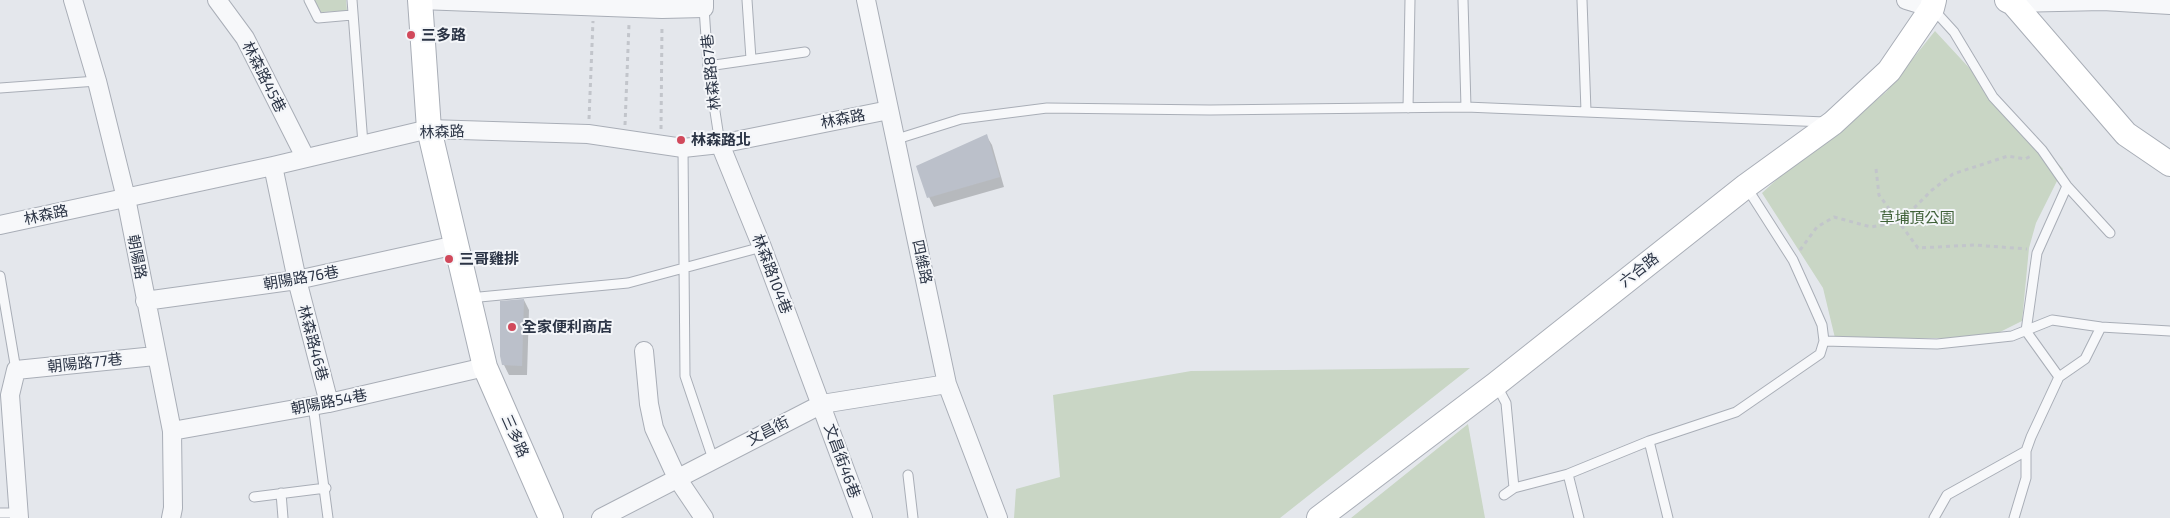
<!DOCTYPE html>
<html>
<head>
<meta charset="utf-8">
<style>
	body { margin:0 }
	canvas { display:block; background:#e4e7ec }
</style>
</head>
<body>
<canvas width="2170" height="518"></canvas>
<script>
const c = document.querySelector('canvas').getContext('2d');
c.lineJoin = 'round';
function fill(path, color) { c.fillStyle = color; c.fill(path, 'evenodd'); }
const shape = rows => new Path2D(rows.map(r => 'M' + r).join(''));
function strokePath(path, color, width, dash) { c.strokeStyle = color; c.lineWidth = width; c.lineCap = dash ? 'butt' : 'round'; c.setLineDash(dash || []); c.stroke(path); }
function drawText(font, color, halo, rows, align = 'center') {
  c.font = font + ' "Exo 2","Noto Sans TC",sans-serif'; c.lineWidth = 4; c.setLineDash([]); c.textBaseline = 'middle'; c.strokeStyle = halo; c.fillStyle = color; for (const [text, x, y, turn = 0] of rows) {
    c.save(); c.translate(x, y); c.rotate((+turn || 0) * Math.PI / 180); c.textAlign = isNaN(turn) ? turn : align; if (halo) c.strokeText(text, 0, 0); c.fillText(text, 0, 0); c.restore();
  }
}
fill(shape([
	[314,0,346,0,347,11,321,12],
	[1935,31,2063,169,2036,223,2029,248,2022,321,1998,333,1959,338,1835,338,1823,288,1762,193,1798,160,1841,129,1886,92],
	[1470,368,1280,518,1014,518,1016,489,1060,477,1053,395,1191,371],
	[1468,424,1485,518,1351,518]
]), '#c9d6c5');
fill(shape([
	[986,135,992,145,1004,187,934,207,929,197],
	[524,300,529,310,527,375,509,375,504,365]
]), '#0003');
fill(shape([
	[987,134,1000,177,927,198,916,166],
	[524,299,522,366,502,365,500,356,500,301]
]), '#bbc0ca');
const lane = shape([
	[309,0,318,18,352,15],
	[352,0,363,144],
	[747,0,751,59],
	[1463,0,1466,107],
	[1582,0,1586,111],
	[704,8,708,66,720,144],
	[1933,9,1954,32,1993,97,2042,150,2067,186,2110,233],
	[708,66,805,52],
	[0,88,97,81],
	[1408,108,1410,0],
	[897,139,961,119,1047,108,1210,110,1466,107,1825,122],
	[683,148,685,376,713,459],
	[0,276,16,370],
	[469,298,628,283,762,247],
	[1824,341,1937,344,2012,336,2052,320,2101,327,2170,331],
	[2059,377,2026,331,2037,253,2067,186],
	[1496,384,1506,403,1514,488],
	[313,405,328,518],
	[1649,441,1668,518],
	[1568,474,1579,518],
	[908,475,913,518],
	[281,493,283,518],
	[1504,495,1514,488,1568,474,1649,441,1736,412,1820,354,1824,341,1822,325,1811,300,1793,260,1747,188],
	[254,497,326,488],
	[0,513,19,513],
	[1934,518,1947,495,2026,451],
	[2014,518,2026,478,2026,451,2031,437,2059,377,2085,359,2101,327]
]);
const street = shape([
	[73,0,97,81,126,198,172,431,173,508,171,518],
	[217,0,245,38,305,157],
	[420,0,662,9,704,8,704,0],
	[866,0,947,384,998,518],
	[1906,0,1932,8],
	[2013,3,2103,1,2170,5],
	[720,144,762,247,863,518],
	[273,166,297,280,329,403],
	[0,225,273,166,429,129,588,134,683,148,720,144,889,110],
	[145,301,297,280,456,245],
	[644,351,649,404,654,428,677,478,704,518],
	[172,431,329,403,485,367],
	[19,518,10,395,16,370,155,356],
	[601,518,822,404,947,384]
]);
const secondary = shape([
	[420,0,429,129,485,367,551,518],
	[2007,0,2013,3,2126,134,2170,164],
	[1319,518,1496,384,1746,186,1833,123,1889,71,1932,8,1934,0]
]);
strokePath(lane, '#a9aeb7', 11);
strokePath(street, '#a9aeb7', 20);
strokePath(secondary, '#a9aeb7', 26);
strokePath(shape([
	[589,119,593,21],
	[625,125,629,24],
	[661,129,662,25],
	[1876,169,1879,195,1918,248,1974,245,2027,249],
	[1800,250,1817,227,1834,217,1871,227,1900,222,1932,190,1953,174,2008,156,2025,159,2033,155]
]), '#c2c5cb', 3, [4, 4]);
strokePath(lane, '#f7f8fa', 9);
strokePath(street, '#f7f8fa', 18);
strokePath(secondary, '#fff', 24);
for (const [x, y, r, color] of [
	[411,35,5,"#d1495b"],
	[681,140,5,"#d1495b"],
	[449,259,5,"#d1495b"],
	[512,327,5,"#d1495b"]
]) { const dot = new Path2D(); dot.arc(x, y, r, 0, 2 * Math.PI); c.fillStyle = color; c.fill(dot); strokePath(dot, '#f4f6f9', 2); }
drawText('bold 15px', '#2b3445', '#f4f6f9', [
	["三多路",421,35],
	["林森路北",691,140],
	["三哥雞排",459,259],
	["全家便利商店",522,327]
], 'left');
drawText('15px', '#2b3445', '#f4f6f9', [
	["林森路87巷",711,72,-96],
	["林森路45巷",264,77,63],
	["林森路",843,119,-11],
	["林森路",442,132,-2],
	["林森路",46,215,-12],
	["朝陽路",137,257,79],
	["四維路",922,262,78],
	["六合路",1639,270,-38],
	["林森路104巷",772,274,69],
	["朝陽路76巷",301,278,-10],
	["林森路46巷",313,343,75],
	["朝陽路77巷",85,363,-6],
	["朝陽路54巷",329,402,-11],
	["文昌街",768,431,-27],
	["三多路",515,436,66],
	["文昌街46巷",842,461,70]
]);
drawText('15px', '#3f6138', '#f4f6f9', [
	["草埔頂公園",1917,218]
]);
</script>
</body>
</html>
